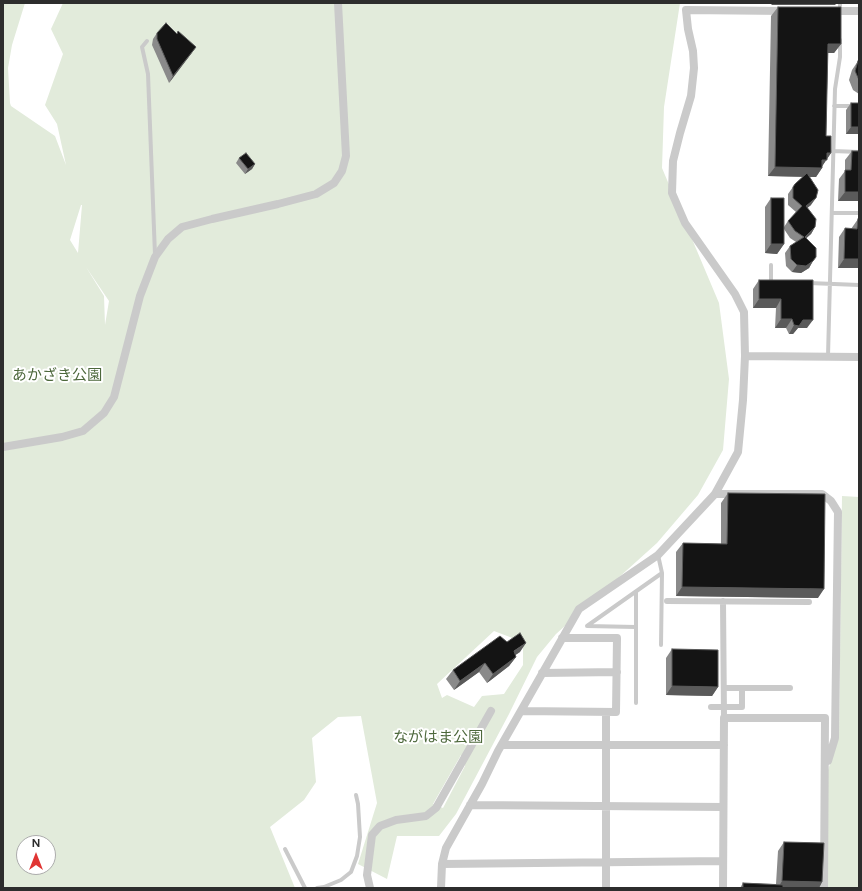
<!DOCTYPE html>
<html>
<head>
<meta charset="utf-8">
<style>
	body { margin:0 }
	#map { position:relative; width:862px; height:891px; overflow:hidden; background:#fff; font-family:Figtree,sans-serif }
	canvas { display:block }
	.frame { position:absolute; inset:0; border:4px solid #2d2d2d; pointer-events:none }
	.north { position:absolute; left:16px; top:835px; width:40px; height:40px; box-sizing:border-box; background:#fff; border:1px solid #ababab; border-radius:50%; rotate:0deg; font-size:11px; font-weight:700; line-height:16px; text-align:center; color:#2d2d2d }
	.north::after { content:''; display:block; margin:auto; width:14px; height:18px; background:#e03533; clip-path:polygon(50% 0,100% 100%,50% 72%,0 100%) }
</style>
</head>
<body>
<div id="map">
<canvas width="862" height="891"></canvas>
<div class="frame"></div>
<div class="north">N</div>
</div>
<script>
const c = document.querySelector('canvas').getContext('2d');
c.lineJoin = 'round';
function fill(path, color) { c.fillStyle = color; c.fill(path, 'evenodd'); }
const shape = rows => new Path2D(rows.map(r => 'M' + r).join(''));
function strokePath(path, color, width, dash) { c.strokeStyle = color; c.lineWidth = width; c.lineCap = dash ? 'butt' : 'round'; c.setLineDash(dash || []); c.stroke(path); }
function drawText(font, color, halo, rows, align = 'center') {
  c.font = font + ' Figtree,"Noto Sans JP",sans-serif'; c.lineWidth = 4; c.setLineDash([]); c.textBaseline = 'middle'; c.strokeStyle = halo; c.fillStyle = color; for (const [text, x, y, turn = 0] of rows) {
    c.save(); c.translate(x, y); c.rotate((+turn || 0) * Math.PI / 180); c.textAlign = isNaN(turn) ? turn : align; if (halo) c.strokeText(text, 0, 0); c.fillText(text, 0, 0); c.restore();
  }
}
fill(shape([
	[3,3,25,3,12,45,8,68,10,103,11,106,55,136,66,165,57,124,45,105,63,54,51,29,63,3,680,3,664,107,662,168,719,303,729,379,723,450,698,495,657,543,556,634,537,657,509,714,456,814,439,836,397,836,387,879,358,864,377,803,361,716,338,717,312,738,316,782,304,800,270,827,295,888,3,888],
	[81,205,82,205,78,253,70,240],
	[86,267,109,301,105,325,104,296],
	[494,631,523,642,523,665,504,694,482,696,474,707,447,695,442,698,437,684],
	[461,755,465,766,443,808,433,804],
	[24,843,48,843,48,867,24,867],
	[842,496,859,497,859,888,827,888,828,770,839,737]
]), '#e2ebdb');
strokePath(shape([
	[840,11,840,3],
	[147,41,142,47,148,74,155,255],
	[834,106,859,106],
	[833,151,859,152],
	[832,213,859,213],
	[771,265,771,282,773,282],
	[809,283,859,285],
	[828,356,835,89,840,57,840,40],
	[658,555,662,573,661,645],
	[636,592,636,627],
	[636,703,636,627,587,626,662,573],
	[285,849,305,888],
	[317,888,324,887,341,880,351,872,357,856,360,837,358,804,356,795]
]), '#cacaca', 4);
strokePath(shape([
	[667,601,809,602],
	[723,601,724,718],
	[724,688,790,688],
	[711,707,742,707,742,688]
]), '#cacaca', 6);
strokePath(shape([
	[832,11,859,11],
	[745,356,859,357],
	[3,447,62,437,83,431,104,413,114,397,140,296,155,257,168,239,182,227,212,219,278,204,316,194,334,183,342,171,346,156,338,3],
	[715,494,822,494,831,501,838,512,835,738,828,761],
	[542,673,617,672],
	[521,711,616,712,617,638,562,638],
	[606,712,606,888],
	[502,745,724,745],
	[470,805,723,807],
	[442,864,723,861],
	[370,888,367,875,372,835,380,826,396,820,426,816,436,808,491,711],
	[441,888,442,864,446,848,482,784,498,751,579,609,658,555,715,494,738,452,743,400,745,356,744,312,735,294,685,223,672,193,673,161,680,133,691,96,694,68,693,51,688,29,686,10,786,11],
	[723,888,724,718,825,718,824,888]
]), '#cacaca', 8);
fill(shape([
	[778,7,841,44,834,53,828,53,826,136,831,153,822,166,822,168,816,177,810,177,811,205,807,208,815,227,811,234,806,238,813,261,809,268,801,273,792,272,786,266,785,253,790,246,796,242,790,238,784,229,784,244,777,254,765,253,765,207,771,198,784,227,788,221,796,212,788,205,788,194,795,184,803,177,768,176,771,16],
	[157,33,177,34,196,47,169,83,152,45,153,39],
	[858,61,859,61,859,94,853,90,849,80,852,70],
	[851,103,859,103,859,134,846,134,846,110],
	[852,151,859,201,838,201,839,179,845,171,845,160],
	[239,158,255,164,252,169,245,174,236,163],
	[858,219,859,219,859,268,838,268,839,237,845,228,851,229],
	[759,280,813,280,807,328,798,328,793,334,789,334,786,328,775,328,776,308,753,308,753,289],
	[728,493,818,598,676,596,676,552,683,543,721,544,721,503],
	[672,649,718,687,712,696,666,695,666,658],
	[520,652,515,655,516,657,509,666,487,683,479,672,454,690,446,679,453,670],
	[784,842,822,882,819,888,740,888,743,883,776,884,778,851]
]), '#8a8a8a');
fill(shape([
	[773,3,837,3,835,5,771,5],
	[828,44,841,44,834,53,821,53],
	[196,47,191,54,169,83,173,76],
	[851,127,859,127,859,134,846,134],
	[827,153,831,153,821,168,822,168,816,177,768,176,775,167],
	[255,164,252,169,245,174,248,169],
	[845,192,859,192,859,201,838,201],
	[816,198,811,205,801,213,806,206],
	[815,227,811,234,800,244,805,237],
	[771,244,784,244,777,254,765,253],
	[844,259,859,259,859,268,838,268],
	[813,261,809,268,801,273,792,272,797,265],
	[759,299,781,299,776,308,753,308],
	[781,319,792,319,786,328,775,328],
	[803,320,813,320,807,328,798,328,793,334,789,334,794,325],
	[682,587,824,589,818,598,676,596],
	[526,643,520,652,508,660,514,651],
	[516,657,509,666,487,683,493,674],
	[485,663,479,672,454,690,460,681],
	[672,686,718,687,712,696,666,695],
	[782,881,822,882,819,888,778,888]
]), '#5a5a5a');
const building = shape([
	[778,7,841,7,841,44,828,44,826,136,831,136,831,153,827,153,827,160,822,160,822,168,775,167,778,7],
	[166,23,177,34,178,31,196,47,173,76,157,39,157,33,166,23],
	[858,61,859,61,859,80,855,71,858,61],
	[851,103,859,103,859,127,851,127,851,103],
	[852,151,859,151,859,192,845,192,845,170,851,170,852,151],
	[246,153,255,164,248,169,239,158,246,153],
	[807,173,818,190,816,198,806,206,816,219,815,227,805,237,816,248,816,257,813,261,806,266,797,265,791,259,790,246,804,237,795,231,788,221,802,206,793,198,793,187,795,184,807,173],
	[771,198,784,198,784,244,771,244,771,198],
	[858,219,859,219,859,259,844,259,845,228,857,229,858,219],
	[759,280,813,280,813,320,803,320,799,326,794,325,792,319,781,319,781,299,759,299,759,280],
	[728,493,825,494,824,589,682,587,683,543,727,544,728,493],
	[520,633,526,643,514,651,516,657,493,674,485,663,460,681,453,670,500,636,507,642,520,633],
	[672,649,718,650,718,687,672,686,672,649],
	[784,842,824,843,822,882,782,881,784,842],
	[743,883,783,885,783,888,743,888,743,883]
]);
fill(building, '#141414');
strokePath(building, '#5a5a5a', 1);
drawText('15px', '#4d683c', '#fff', [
	["あかざき公園",57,376],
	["ながはま公園",438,738]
]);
</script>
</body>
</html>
